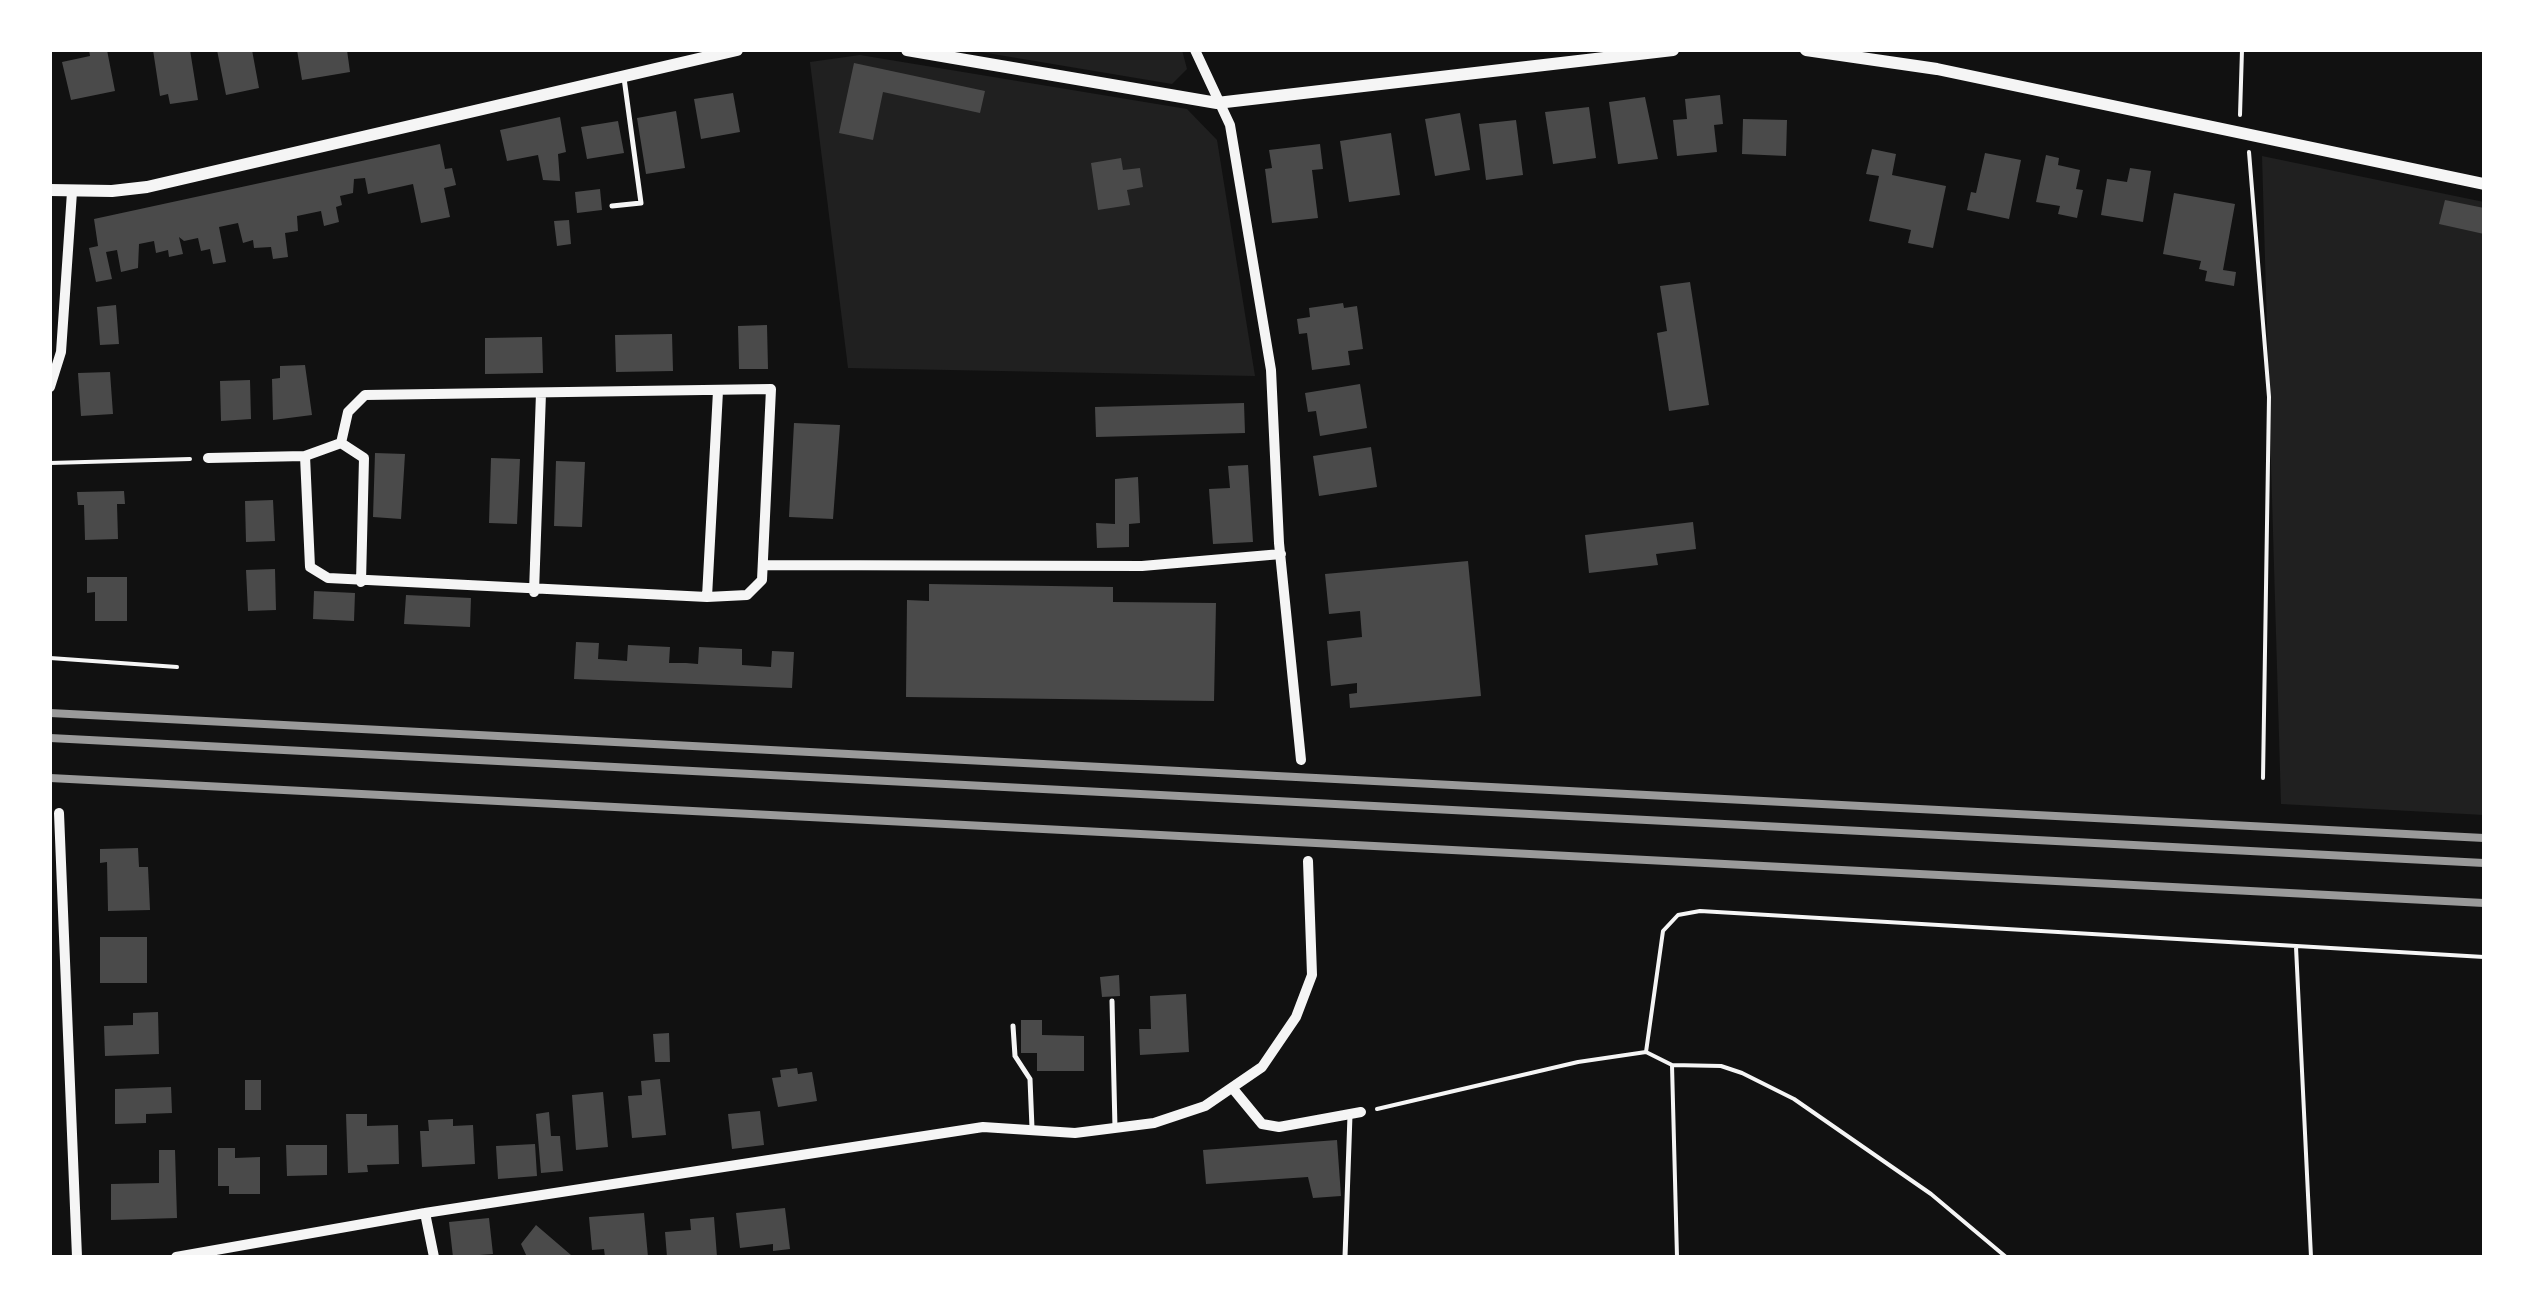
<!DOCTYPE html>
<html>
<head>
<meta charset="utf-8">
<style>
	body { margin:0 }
	#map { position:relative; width:2534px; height:1307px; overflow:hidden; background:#111; font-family:Lato,sans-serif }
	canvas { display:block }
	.frame { position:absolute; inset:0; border:52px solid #fff; pointer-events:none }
</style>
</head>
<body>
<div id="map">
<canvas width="2534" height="1307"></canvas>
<div class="frame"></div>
</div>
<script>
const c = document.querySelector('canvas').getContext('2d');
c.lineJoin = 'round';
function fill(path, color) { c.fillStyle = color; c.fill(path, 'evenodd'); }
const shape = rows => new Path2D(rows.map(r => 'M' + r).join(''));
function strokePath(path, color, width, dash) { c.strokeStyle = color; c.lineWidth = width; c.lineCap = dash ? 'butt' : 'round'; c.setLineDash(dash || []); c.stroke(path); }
fill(shape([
	[969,50,1182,50,1187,69,1172,84],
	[860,55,1187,109,1217,140,1255,376,848,368,810,62],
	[2262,156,2484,202,2484,815,2281,804]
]), '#202020');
fill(shape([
	[89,50,107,50,115,91,71,100,62,62,90,56],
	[153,50,190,50,198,100,170,104,168,94,160,96],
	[217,50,252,50,259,88,226,95],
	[297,50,347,50,350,72,302,80],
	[854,63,985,91,980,113,883,92,873,140,839,133],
	[733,93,740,132,701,139,694,99],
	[1720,95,1723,124,1714,125,1717,152,1677,156,1673,120,1687,119,1685,99],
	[1645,97,1658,159,1618,164,1609,102],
	[1589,107,1596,158,1553,164,1545,112],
	[676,111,685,168,646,174,637,118],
	[1460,113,1470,170,1435,176,1425,119],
	[560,117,566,152,558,154,560,181,543,180,538,155,507,161,500,130],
	[1743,119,1787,120,1786,156,1742,154],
	[1516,120,1523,175,1486,180,1479,124],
	[618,121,624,153,587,159,581,127],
	[1391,133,1400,195,1349,202,1340,141],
	[440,144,445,169,452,168,456,185,444,188,450,217,421,223,413,184,368,194,365,178,354,179,353,193,340,196,342,205,336,207,339,222,324,226,321,211,297,216,298,231,285,233,288,257,273,259,271,247,254,248,253,240,243,243,238,223,219,227,226,262,213,264,210,249,201,251,198,238,184,241,179,237,183,254,169,257,168,250,156,253,154,241,139,244,138,268,121,272,117,250,106,252,112,279,96,282,89,248,98,246,94,219],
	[1320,144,1323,169,1312,170,1318,218,1272,223,1265,169,1272,168,1269,150],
	[1872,149,1896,154,1892,175,1946,186,1933,248,1908,243,1911,230,1869,221,1879,176,1866,174],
	[1985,153,2021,160,2009,219,1967,210,1971,192,1976,193],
	[2046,155,2059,158,2058,165,2080,170,2076,189,2083,190,2077,218,2058,214,2060,206,2036,202],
	[1121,158,1123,170,1140,168,1143,187,1127,190,1130,205,1098,210,1091,163],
	[2130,168,2151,171,2143,222,2101,215,2107,179,2127,182],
	[600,189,602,210,577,213,575,192],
	[2174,193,2235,204,2223,270,2236,272,2234,286,2205,281,2207,271,2199,269,2201,261,2163,254],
	[2445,200,2484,208,2484,234,2439,224],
	[569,220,571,244,557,246,554,221],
	[1690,282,1709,405,1669,411,1657,333,1667,331,1660,286],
	[1343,303,1344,308,1357,306,1363,349,1348,351,1350,365,1312,370,1307,333,1299,334,1297,319,1310,317,1309,308],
	[116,305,119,344,100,345,97,307],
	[767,325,768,369,739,369,738,326],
	[672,334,673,371,616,372,615,335],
	[542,337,543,373,485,374,485,338],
	[305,365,312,415,273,420,272,379,280,378,280,366],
	[110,372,113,414,81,416,78,373],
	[250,380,251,419,221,421,220,381],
	[1360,384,1367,428,1320,436,1316,411,1308,412,1305,393],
	[1244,403,1245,433,1096,437,1095,407],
	[794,423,840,425,833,519,789,517],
	[1371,447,1377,487,1319,496,1313,456],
	[375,453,405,454,401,519,373,517],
	[491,458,520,459,517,524,489,523],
	[556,461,585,462,582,527,554,526],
	[1248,465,1253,542,1213,544,1209,489,1230,488,1228,466],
	[1138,477,1140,523,1129,524,1129,547,1097,548,1096,523,1115,524,1115,479],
	[124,491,125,504,117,504,118,539,85,540,84,505,78,505,77,492],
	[273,500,275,541,246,542,245,501],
	[1693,522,1696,549,1656,554,1658,565,1589,573,1585,535],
	[1468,561,1481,696,1350,708,1349,694,1357,693,1357,683,1331,686,1327,641,1362,637,1360,611,1329,614,1325,574],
	[275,569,276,610,248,611,246,570],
	[87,577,127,577,127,621,95,621,95,592,87,593],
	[929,584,1113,587,1113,602,1216,603,1214,701,906,697,907,600,929,601],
	[314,591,355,593,354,621,313,619],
	[406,595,471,598,470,627,404,624],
	[576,642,599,643,598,659,615,660,627,661,628,645,670,647,669,663,686,663,698,664,699,647,742,649,742,665,771,667,772,651,794,652,792,688,574,679],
	[138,848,139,867,148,867,150,910,108,911,107,862,100,863,100,849],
	[100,937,147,937,147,983,100,983],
	[1119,975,1120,996,1102,997,1100,977],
	[1186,994,1189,1052,1140,1055,1139,1029,1151,1029,1150,996],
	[158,1012,159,1054,105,1056,104,1026,133,1025,133,1013],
	[1021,1020,1042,1020,1042,1035,1084,1036,1084,1071,1037,1071,1037,1053,1021,1053],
	[669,1033,670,1062,655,1062,653,1034],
	[797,1068,798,1074,812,1072,817,1101,778,1107,772,1078,781,1077,780,1070],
	[660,1079,666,1135,632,1138,628,1096,642,1095,641,1081],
	[245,1080,261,1080,261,1110,245,1110],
	[171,1087,172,1113,146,1114,146,1123,115,1124,115,1089],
	[603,1092,608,1147,576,1150,572,1095],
	[760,1111,764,1145,732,1149,728,1114],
	[549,1112,551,1136,560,1136,563,1171,541,1173,536,1114],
	[346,1114,367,1114,367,1126,398,1125,399,1164,367,1165,368,1172,348,1173],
	[453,1119,453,1126,473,1125,475,1164,422,1167,420,1131,429,1131,428,1120],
	[1337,1140,1341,1196,1313,1198,1308,1177,1206,1184,1203,1150],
	[535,1144,537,1176,498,1179,496,1146],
	[286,1145,327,1145,327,1175,287,1176],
	[218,1148,235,1148,235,1158,260,1157,260,1194,229,1194,229,1186,218,1186],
	[159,1150,175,1150,177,1218,111,1220,111,1184,159,1183],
	[785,1208,790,1249,773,1251,773,1244,740,1248,736,1213],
	[644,1213,648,1257,605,1257,604,1249,592,1250,589,1217],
	[714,1217,717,1257,667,1257,665,1232,691,1230,690,1219],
	[489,1218,493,1254,453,1257,449,1222],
	[536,1225,571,1255,570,1257,527,1257,521,1244]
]), '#4a4a4a');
strokePath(shape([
	[2240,115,2242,50],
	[2249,152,2269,397,2263,778],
	[50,463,190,459],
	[50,658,177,667],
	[2296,947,2311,1257],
	[1646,1052,1663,931,1678,915,1700,911,2484,957],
	[1646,1052,1672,1065,1721,1066,1742,1073,1794,1099,1931,1194,2006,1257],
	[1672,1065,1677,1257],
	[1377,1109,1578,1062,1646,1052]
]), '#f5f5f5', 4);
strokePath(shape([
	[612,206,641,203,624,78],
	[1112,1001,1115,1128],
	[1013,1026,1015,1056,1030,1079,1032,1128],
	[1345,1257,1350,1115]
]), '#f5f5f5', 5);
strokePath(shape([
	[1195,50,1230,125,1271,370,1279,543,1301,760],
	[50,387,61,352,72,192],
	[341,443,364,458,361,582],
	[208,458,305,456,341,443,348,412,365,395,771,389,762,580,747,595,707,597,328,578,310,567,305,456],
	[765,565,1142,566,1281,554],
	[534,592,541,393],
	[707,597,718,391],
	[59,813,77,1257],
	[1234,1090,1262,1124,1279,1127,1361,1112],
	[425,1213,434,1257],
	[176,1257,425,1213,983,1127,1075,1133,1154,1123,1205,1106,1262,1067,1296,1017,1312,975,1308,861]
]), '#f5f5f5', 10);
strokePath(shape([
	[907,50,1217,103,1673,50],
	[1806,50,1937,69,2484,184],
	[50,190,112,191,147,187,737,50]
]), '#f5f5f5', 12);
strokePath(shape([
	[50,713,2484,838],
	[50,738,2484,863],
	[50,778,2484,903]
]), '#9a9a9a', 8);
</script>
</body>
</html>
